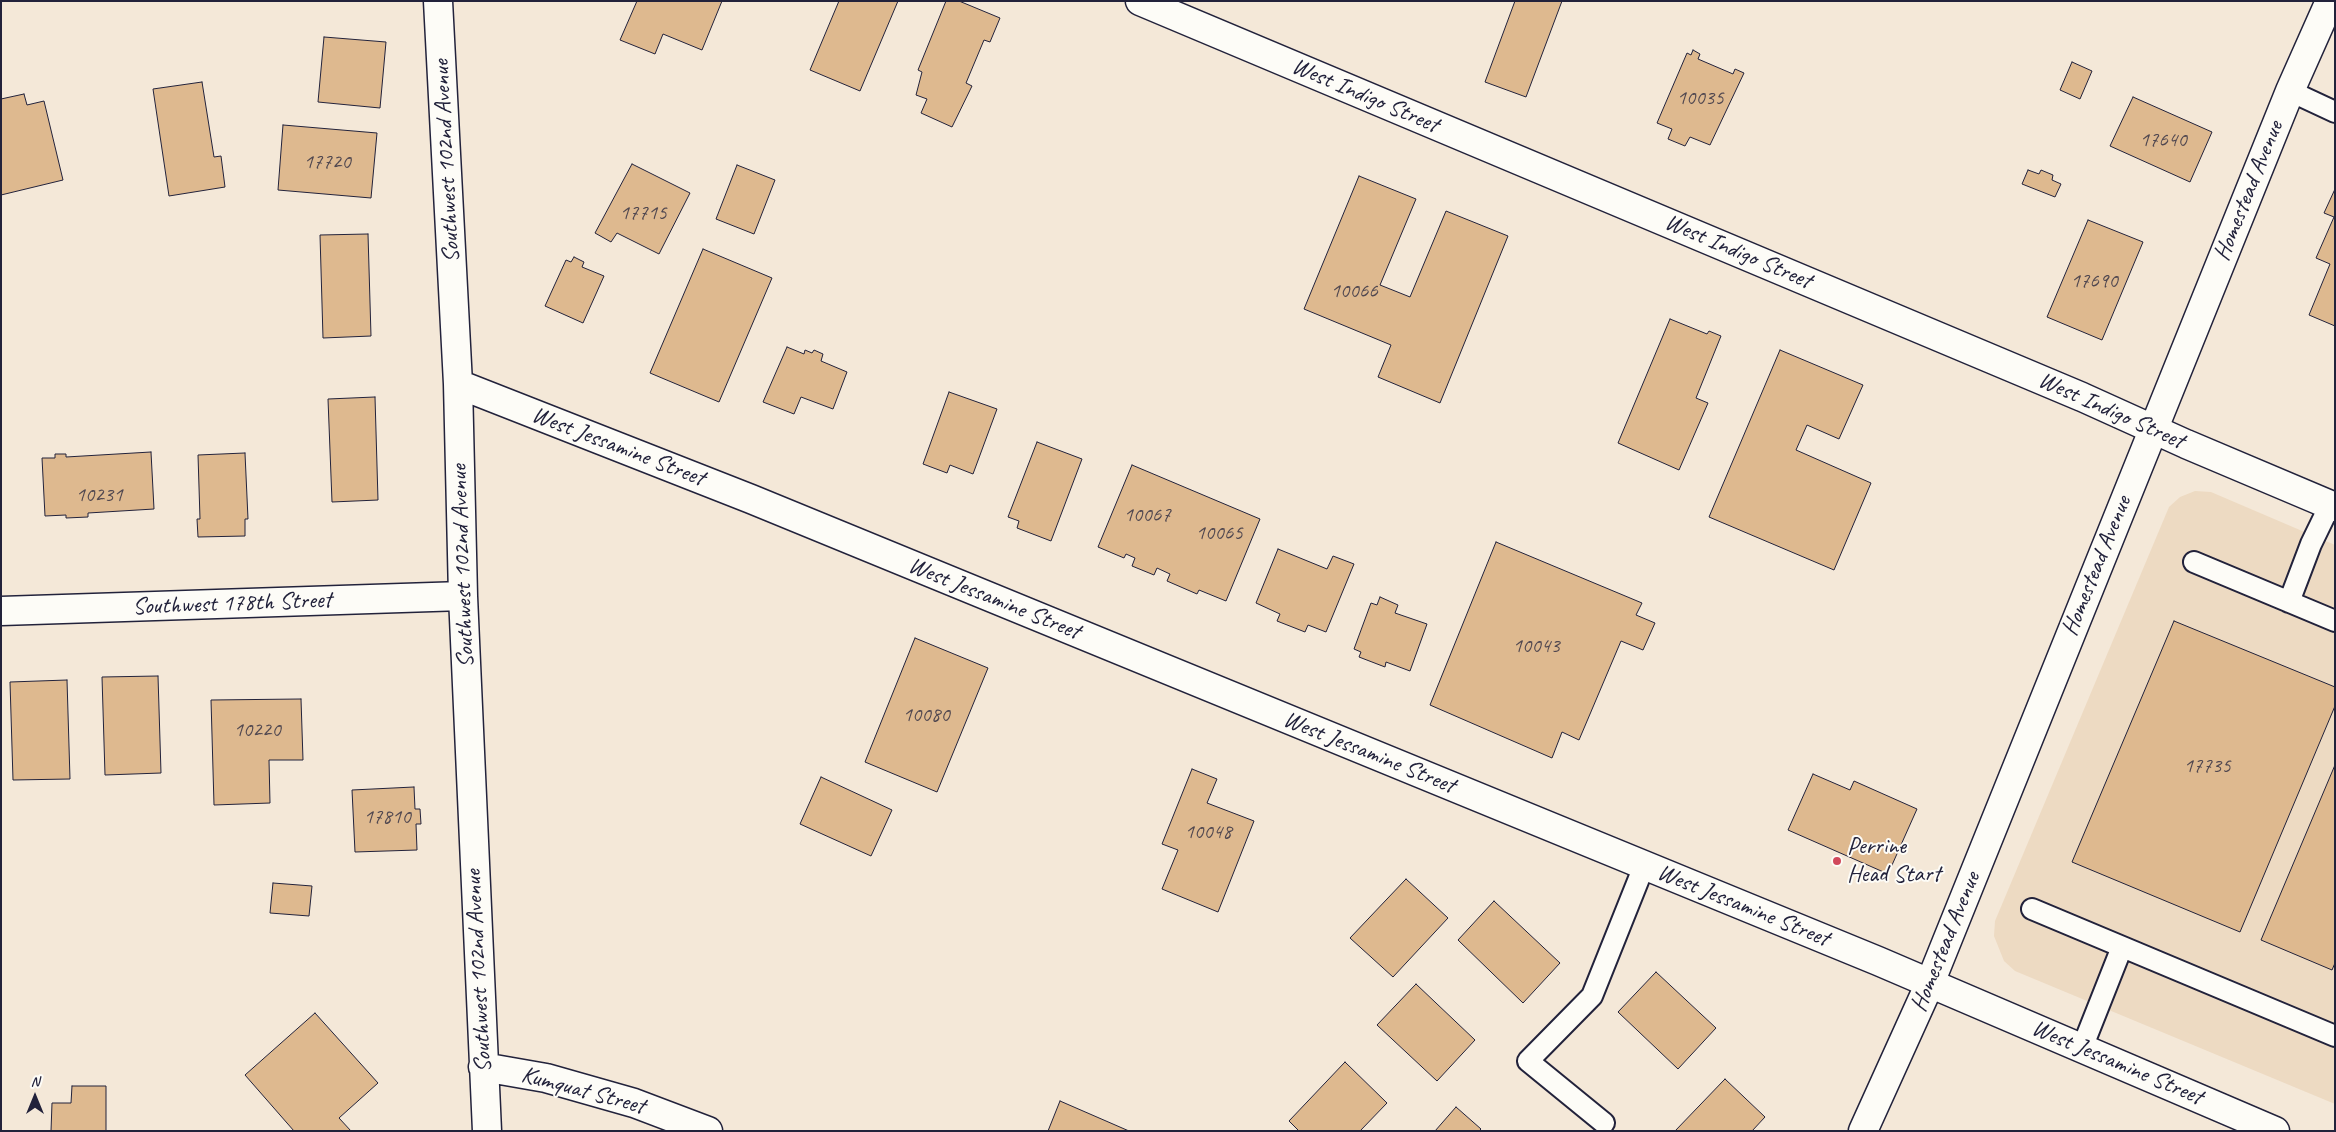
<!DOCTYPE html>
<html>
<head>
<meta charset="utf-8">
<style>
	body { margin:0 }
	#map { position:relative; width:2336px; height:1132px; overflow:hidden; background:#f4e8d8; font-family:Caveat,sans-serif }
	canvas { display:block }
	.frame { position:absolute; inset:0; border:2px solid #22223b; pointer-events:none }
	.north { position:absolute; left:10px; top:1072px; width:50px; height:50px; -webkit-text-stroke:4px #fdfcf7; paint-order:stroke; rotate:0deg; font-size:14px; font-weight:700; line-height:20px; text-align:center; color:#22223b }
	.north::after { content:''; display:block; margin:auto; width:18px; height:22px; background:#22223b; clip-path:polygon(50% 0,100% 100%,50% 72%,0 100%) }
</style>
</head>
<body>
<div id="map">
<canvas width="2336" height="1132"></canvas>
<div class="frame"></div>
<div class="north">N</div>
</div>
<script>
const c = document.querySelector('canvas').getContext('2d');
c.lineJoin = 'round';
function fill(path, color) { c.fillStyle = color; c.fill(path, 'evenodd'); }
const shape = rows => new Path2D(rows.map(r => 'M' + r).join(''));
function strokePath(path, color, width, dash) { c.strokeStyle = color; c.lineWidth = width; c.lineCap = dash ? 'butt' : 'round'; c.setLineDash(dash || []); c.stroke(path); }
function drawText(font, color, halo, rows, align = 'center') {
  c.font = font + ' Caveat,sans-serif'; c.lineWidth = 4; c.setLineDash([]); c.textBaseline = 'middle'; c.strokeStyle = halo; c.fillStyle = color; for (const [text, x, y, turn = 0] of rows) {
    c.save(); c.translate(x, y); c.rotate((+turn || 0) * Math.PI / 180); c.textAlign = isNaN(turn) ? turn : align; if (halo) c.strokeText(text, 0, 0); c.fillText(text, 0, 0); c.restore();
  }
}
fill(shape([
	[2195,491,2211,492,2335,545,2335,1104,2015,971,2004,961,1994,936,1995,921,2169,507,2180,497]
]), '#eddac2');
const building = shape([
	[637,1,722,1,702,50,663,34,655,54,620,40,637,1],
	[839,1,898,1,860,91,810,70,839,1],
	[946,1,959,1,1000,18,990,42,984,40,966,83,972,86,952,127,921,113,927,99,916,95,922,72,918,70,946,1],
	[1515,1,1562,1,1526,97,1485,82,1515,1],
	[324,37,386,42,380,108,318,102,324,37],
	[1693,50,1700,54,1698,59,1733,74,1735,69,1744,73,1710,145,1690,137,1685,146,1668,139,1672,129,1657,123,1687,53,1691,55,1693,50],
	[2072,62,2092,71,2080,99,2060,90,2072,62],
	[202,82,214,157,221,156,225,187,169,196,153,89,202,82],
	[24,94,27,105,44,101,63,180,1,195,1,99,24,94],
	[2133,97,2212,132,2190,182,2110,146,2133,97],
	[283,125,377,133,371,198,278,190,283,125],
	[632,164,690,193,659,254,617,233,611,242,595,233,632,164],
	[737,165,775,180,754,234,716,219,737,165],
	[2028,170,2039,174,2041,170,2053,175,2052,180,2061,184,2055,197,2022,184,2028,170],
	[1359,176,1416,199,1380,285,1410,297,1446,211,1508,236,1440,403,1378,377,1391,345,1304,309,1359,176],
	[2335,189,2335,326,2309,315,2330,264,2316,258,2334,217,2324,213,2335,189],
	[2088,220,2143,242,2102,340,2047,317,2088,220],
	[368,234,371,336,323,338,320,235,368,234],
	[703,249,772,278,719,402,650,373,703,249],
	[574,257,584,262,582,267,604,276,583,323,545,306,566,260,571,262,574,257],
	[1670,319,1707,334,1709,331,1721,336,1696,398,1708,403,1679,470,1618,443,1670,319],
	[787,347,804,354,805,350,812,353,814,350,823,354,821,361,847,372,833,409,801,397,794,414,763,402,787,347],
	[1780,350,1863,385,1839,439,1807,425,1796,450,1871,483,1834,570,1709,517,1780,350],
	[949,392,997,409,973,474,950,465,947,473,923,464,949,392],
	[375,397,378,500,332,502,328,399,375,397],
	[1037,442,1082,459,1051,541,1017,528,1019,521,1008,517,1037,442],
	[151,452,154,509,88,513,88,517,66,518,66,515,45,516,42,458,55,458,55,454,66,454,66,457,151,452],
	[245,453,248,519,245,519,245,536,198,537,197,519,200,519,198,455,245,453],
	[1132,465,1260,519,1226,601,1199,590,1197,594,1167,581,1170,574,1157,568,1154,575,1132,566,1135,558,1126,554,1124,558,1098,547,1132,465],
	[1496,542,1642,603,1636,615,1655,623,1643,650,1621,641,1579,740,1562,732,1552,758,1430,705,1496,542],
	[1278,549,1327,569,1333,556,1354,564,1326,632,1308,625,1305,632,1277,621,1280,614,1256,603,1278,549],
	[1380,597,1398,605,1395,613,1427,624,1410,671,1386,662,1385,667,1359,657,1361,652,1354,649,1371,603,1377,605,1380,597],
	[2174,621,2335,687,2335,706,2240,932,2072,862,2174,621],
	[915,638,988,668,937,792,865,762,915,638],
	[158,676,161,773,105,775,102,677,158,676],
	[67,680,70,779,13,780,10,682,67,680],
	[301,699,303,760,269,760,270,803,214,805,211,700,301,699],
	[2335,765,2335,963,2332,970,2261,940,2335,765],
	[1192,769,1217,779,1207,803,1254,821,1218,912,1162,889,1178,850,1162,844,1192,769],
	[1813,774,1850,790,1854,781,1917,809,1888,874,1788,830,1813,774],
	[821,777,892,810,871,856,800,824,821,777],
	[414,787,415,809,420,809,421,824,416,824,417,850,355,852,352,790,414,787],
	[1406,879,1448,918,1393,977,1350,938,1406,879],
	[273,883,312,886,309,916,270,913,273,883],
	[1494,901,1560,963,1523,1003,1458,940,1494,901],
	[1656,972,1716,1028,1678,1069,1618,1012,1656,972],
	[1416,984,1475,1040,1437,1081,1377,1025,1416,984],
	[315,1013,378,1083,339,1118,351,1131,294,1131,245,1075,315,1013],
	[1345,1062,1387,1103,1360,1131,1299,1131,1289,1121,1345,1062],
	[1725,1079,1765,1117,1752,1131,1675,1131,1725,1079],
	[72,1086,106,1086,106,1131,51,1131,52,1103,71,1103,72,1086],
	[1060,1101,1129,1131,1048,1131,1060,1101],
	[1456,1107,1481,1129,1479,1131,1435,1131,1456,1107]
]);
fill(building, '#deb98f');
strokePath(building, '#22223b', 1);
const lane = shape([
	[2290,91,2335,112],
	[2194,562,2335,621],
	[2289,602,2311,544,2330,505],
	[2032,909,2335,1036],
	[2082,1048,2122,947],
	[1604,1123,1528,1061,1592,996,1644,866]
]);
const street = shape([
	[438,1,458,384,463,596,487,1131],
	[1140,1,2082,397,2186,444,2335,507],
	[458,384,751,499,1878,961,2275,1131],
	[1,611,463,596],
	[483,1067,546,1078,634,1103,708,1131]
]);
const secondary = shape([
	[1863,1131,1930,983,2290,91,2330,1]
]);
strokePath(lane, '#22223b', 24);
strokePath(street, '#22223b', 31);
strokePath(secondary, '#22223b', 31);
strokePath(lane, '#fdfcf7', 20);
strokePath(street, '#fdfcf7', 28);
strokePath(secondary, '#fdfcf7', 28);
for (const [x, y, r, color] of [
	[1837,861,5,"#d1495b"]
]) { const dot = new Path2D(); dot.arc(x, y, r, 0, 2 * Math.PI); c.fillStyle = color; c.fill(dot); strokePath(dot, '#fdfcf7', 2); }
drawText('21px', '#514850', null, [
	["10035",1700,98],
	["17640",2163,140],
	["17720",327,162],
	["17715",643,213],
	["17690",2094,281],
	["10066",1354,291],
	["10231",99,495],
	["10067",1147,515],
	["10065",1219,533],
	["10043",1536,646],
	["10080",926,715],
	["10220",257,730],
	["17735",2207,766],
	["17810",387,817],
	["10048",1208,832]
]);
drawText('24px', '#22223b', '#fdfcf7', [
	["West Indigo Street",1365,96,23],
	["Southwest 102nd Avenue",447,161,-93],
	["Homestead Avenue",2249,191,-68],
	["West Indigo Street",1738,252,23],
	["West Indigo Street",2111,411,24],
	["West Jessamine Street",618,447,21],
	["Southwest 102nd Avenue",463,566,-92],
	["Homestead Avenue",2097,566,-68],
	["West Jessamine Street",994,599,22],
	["Southwest 178th Street",232,604,-2],
	["West Jessamine Street",1369,753,22],
	["West Jessamine Street",1743,906,22],
	["Homestead Avenue",1946,942,-68],
	["Southwest 102nd Avenue",479,971,-93],
	["West Jessamine Street",2117,1063,23],
	["Kumquat Street",583,1091,15]
]);
drawText('24px', '#22223b', '#fdfcf7', [
	["Perrine",1847,847],
	["Head Start",1847,875]
], 'left');
</script>
</body>
</html>
